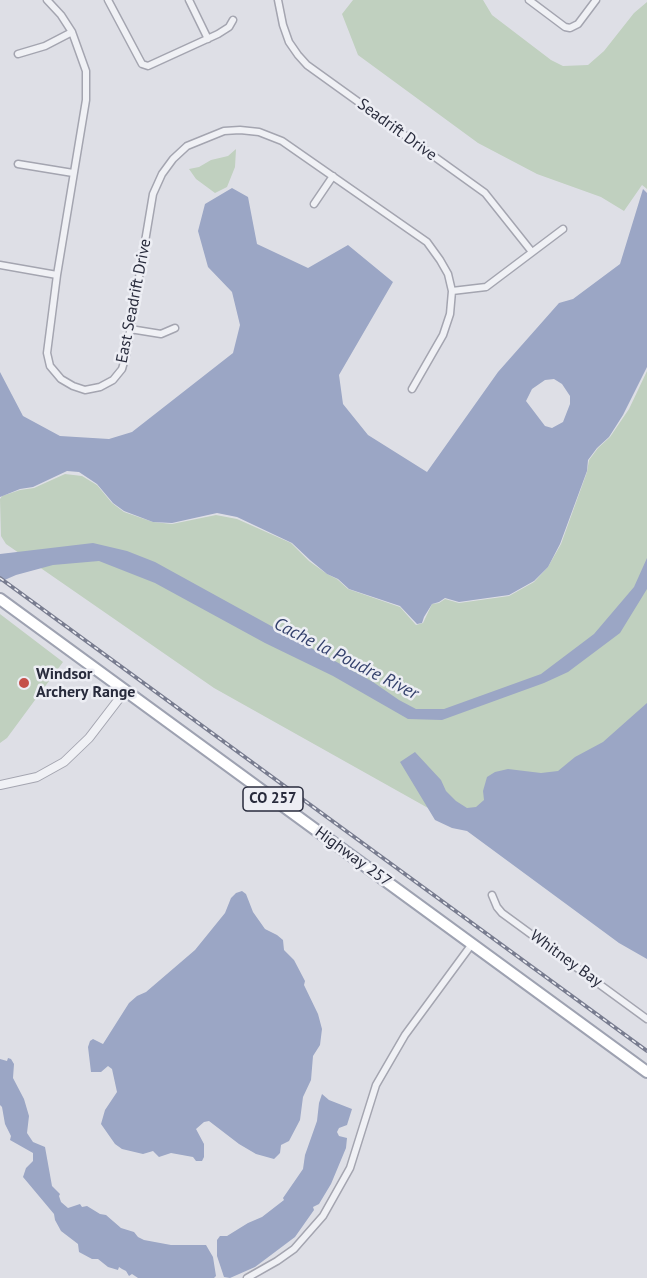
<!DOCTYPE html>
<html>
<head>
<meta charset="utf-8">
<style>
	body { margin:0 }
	canvas { display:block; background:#dedfe6 }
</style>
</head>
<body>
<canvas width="647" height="1278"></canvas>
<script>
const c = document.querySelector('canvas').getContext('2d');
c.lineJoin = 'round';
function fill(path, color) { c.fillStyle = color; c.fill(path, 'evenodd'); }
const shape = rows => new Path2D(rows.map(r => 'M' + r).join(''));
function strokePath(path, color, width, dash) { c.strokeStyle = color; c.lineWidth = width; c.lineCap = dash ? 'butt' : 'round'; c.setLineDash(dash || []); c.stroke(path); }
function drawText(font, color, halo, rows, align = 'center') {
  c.font = font + ' "PT Sans",sans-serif'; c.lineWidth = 5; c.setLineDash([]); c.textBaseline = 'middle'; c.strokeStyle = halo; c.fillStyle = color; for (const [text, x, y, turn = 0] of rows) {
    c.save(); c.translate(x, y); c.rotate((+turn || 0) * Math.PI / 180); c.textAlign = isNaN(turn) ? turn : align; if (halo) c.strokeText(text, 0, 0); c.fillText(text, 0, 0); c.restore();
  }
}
fill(shape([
	[353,0,483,0,492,15,551,60,563,66,588,65,604,51,634,13,647,2,647,189,642,185,624,211,601,197,537,174,478,143,358,55,342,14],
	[236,149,235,167,227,187,215,193,196,179,189,169,199,167,211,160,228,156],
	[647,371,647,717,552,792,453,822,214,688,6,544,1,536,0,499,2,496,20,490,34,488,65,474,82,476,97,485,112,503,124,512,153,522,172,524,216,515,237,519,291,543,309,561,327,574,337,579,348,589,400,607,416,625,423,623,432,604,439,603,445,599,459,603,509,596,534,582,548,567,561,544,587,472,589,460,598,448,610,437,629,409],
	[0,614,63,662,7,738,0,743]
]), '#c0d0bf');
fill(shape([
	[232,188,248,197,257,244,308,268,348,245,393,282,339,375,343,404,368,435,427,472,498,372,559,303,573,299,620,264,643,189,647,193,647,367,623,415,609,437,597,448,588,460,587,471,560,544,548,567,534,581,509,595,459,602,445,598,439,602,432,604,424,617,422,623,417,624,400,606,349,589,338,579,327,574,310,560,292,543,237,517,217,513,172,523,153,522,124,511,113,503,97,484,79,472,67,471,33,487,20,489,0,497,0,372,23,416,60,436,109,439,132,432,233,353,240,325,232,292,208,267,198,231,205,204],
	[554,379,562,384,570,396,570,404,563,422,552,428,545,426,526,401,532,389,545,380],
	[93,543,127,551,155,562,373,682,399,700,416,709,444,709,541,674,594,634,634,587,647,558,647,589,620,633,568,672,544,683,442,720,408,719,333,676,265,643,155,583,99,561,53,565,16,575,0,582,0,554],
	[647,703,647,959,619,943,467,831,452,828,435,820,400,762,415,752,441,780,446,791,456,801,467,808,476,807,484,800,483,791,487,777,495,772,508,769,541,773,558,771,575,757,603,742],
	[242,891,246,894,253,912,265,929,277,935,283,940,284,950,294,960,305,981,304,985,318,1014,322,1029,320,1045,313,1056,311,1080,303,1097,300,1120,289,1141,281,1145,280,1153,274,1159,256,1154,239,1144,209,1121,204,1122,196,1129,204,1144,204,1157,202,1161,196,1161,193,1157,171,1153,159,1157,153,1151,143,1154,122,1149,115,1144,101,1124,105,1110,117,1092,112,1069,108,1066,101,1072,91,1072,88,1047,90,1041,93,1039,103,1044,129,1003,137,996,146,992,195,950,225,913,231,898,236,893],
	[8,1058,11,1059,14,1064,13,1078,24,1099,29,1116,27,1133,33,1142,45,1147,52,1186,60,1194,59,1196,61,1202,68,1208,80,1204,82,1207,87,1206,100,1214,106,1215,121,1228,134,1232,138,1237,144,1240,171,1245,206,1245,213,1257,216,1276,214,1278,138,1278,132,1274,129,1276,126,1271,122,1269,119,1267,118,1270,108,1267,98,1259,92,1259,79,1252,78,1244,61,1231,55,1220,54,1214,23,1177,26,1168,33,1161,33,1153,10,1140,11,1136,5,1124,2,1107,0,1105,0,1059,7,1061],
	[322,1094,329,1100,352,1109,347,1125,339,1128,337,1132,339,1136,347,1138,346,1148,331,1184,319,1204,313,1207,314,1210,295,1237,255,1267,230,1278,224,1277,217,1256,217,1240,220,1236,227,1236,248,1223,262,1217,284,1200,283,1198,303,1169,305,1155,317,1121,319,1103]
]), '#9ba6c5');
const minor = shape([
	[47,0,61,15,72,32,86,71,86,100,57,275,47,353,50,366,61,379,73,386,85,390,100,387,113,380,122,369,126,355,153,194,162,174,173,159,187,146,224,131,240,130,259,132,282,141,427,242,440,260,448,274,452,291,450,314,443,335,412,389],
	[108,0,142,64,148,66,218,34,229,27,233,20],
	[189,0,208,39],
	[278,0,283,25,289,42,298,55,307,65,485,193,532,252],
	[529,0,565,27,570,28,578,24,596,0],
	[18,54,45,46,72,32],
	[18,164,73,173],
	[314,204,333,176],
	[0,265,57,275],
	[452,291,486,287,563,229],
	[130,329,161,334,175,328],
	[492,895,497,907,502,913,647,1019],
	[247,1278,277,1261,294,1249,323,1216,350,1168,376,1085,405,1035,472,944]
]);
const tertiary = shape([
	[0,785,37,777,64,762,89,738,125,691]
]);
const primary = shape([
	[0,599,647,1072]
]);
strokePath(minor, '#a4a5b0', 9);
strokePath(tertiary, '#a4a5b0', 10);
strokePath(primary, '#9ea2b1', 14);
strokePath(minor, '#f0f1f5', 6);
strokePath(tertiary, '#f0f1f5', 8);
strokePath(primary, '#fff', 10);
const rail = shape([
	[0,578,647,1051]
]);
strokePath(rail, '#787c8f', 4);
strokePath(rail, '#edeef4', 1.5, [4.5]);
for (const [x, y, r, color] of [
	[24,683,6,"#c55049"]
]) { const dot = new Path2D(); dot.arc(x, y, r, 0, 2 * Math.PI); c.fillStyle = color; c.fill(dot); strokePath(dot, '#edeef4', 2); }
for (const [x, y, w] of [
	[273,799,60]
]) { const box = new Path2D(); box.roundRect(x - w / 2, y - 12, w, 24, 4.5); c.fillStyle = '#edeef4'; c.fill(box); strokePath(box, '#282b3c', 1.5); }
drawText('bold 15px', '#282b3c', null, [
	["CO 257",273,799]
]);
drawText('16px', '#282b3c', '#edeef4', [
	["Seadrift Drive",397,130,36],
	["East Seadrift Drive",134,301,-79],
	["Highway 257",353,857,36],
	["Whitney Bay",566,959,36]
]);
drawText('bold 16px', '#282b3c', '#edeef4', [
	["Windsor",36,674],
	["Archery Range",36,692]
], 'left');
drawText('italic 18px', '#35426d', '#edeef4', [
	["Cache la Poudre River",346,659,27]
]);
</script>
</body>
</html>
